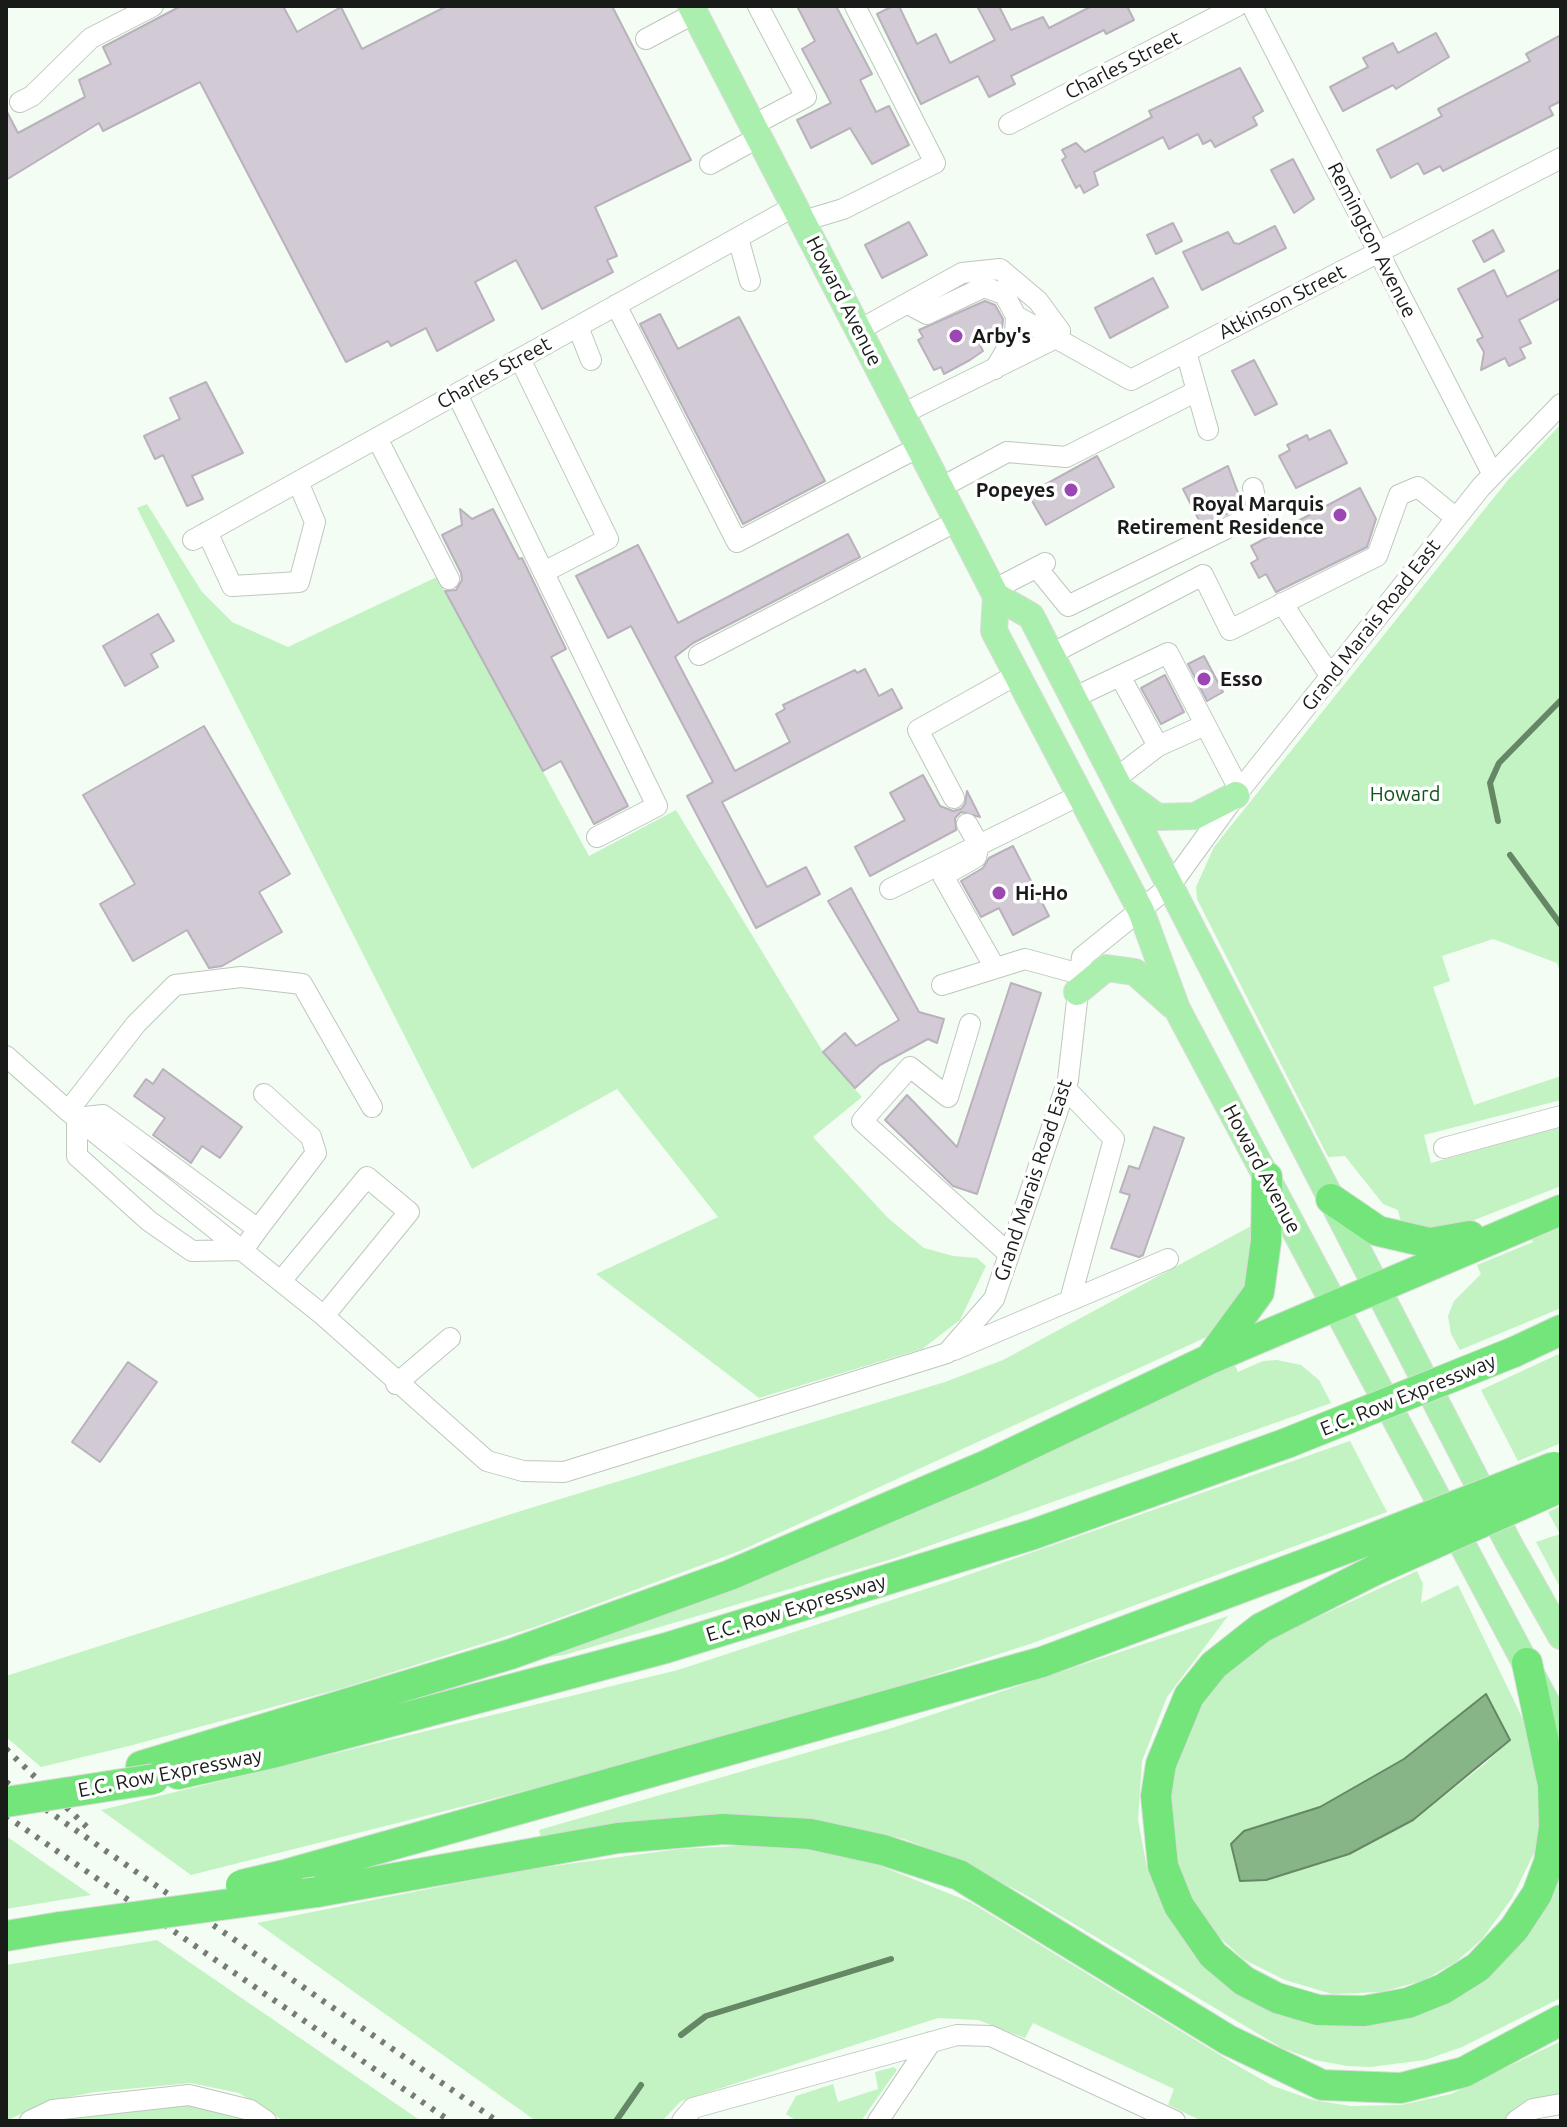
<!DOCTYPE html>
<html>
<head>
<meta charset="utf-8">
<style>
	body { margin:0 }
	#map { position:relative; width:1567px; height:2127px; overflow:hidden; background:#f3fdf3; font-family:Ubuntu,sans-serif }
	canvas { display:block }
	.frame { position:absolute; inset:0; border:8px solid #181b18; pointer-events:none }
</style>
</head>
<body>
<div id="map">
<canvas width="1567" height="2127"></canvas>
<div class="frame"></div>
</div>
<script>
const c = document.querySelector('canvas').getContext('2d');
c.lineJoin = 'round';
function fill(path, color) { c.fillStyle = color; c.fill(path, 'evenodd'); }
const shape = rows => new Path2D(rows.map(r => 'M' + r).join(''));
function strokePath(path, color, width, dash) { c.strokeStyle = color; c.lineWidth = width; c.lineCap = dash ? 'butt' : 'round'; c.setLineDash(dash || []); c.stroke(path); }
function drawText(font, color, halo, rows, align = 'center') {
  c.font = font + ' Ubuntu,sans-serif'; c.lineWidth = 7; c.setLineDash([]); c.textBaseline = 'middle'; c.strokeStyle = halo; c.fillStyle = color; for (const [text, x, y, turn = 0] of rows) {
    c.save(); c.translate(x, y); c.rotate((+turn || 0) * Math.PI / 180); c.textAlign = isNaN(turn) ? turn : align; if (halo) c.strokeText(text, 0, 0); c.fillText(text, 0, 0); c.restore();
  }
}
fill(shape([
	[1561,424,1561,974,1557,963,1493,939,1442,956,1450,981,1433,987,1474,1105,1561,1076,1561,1100,1424,1135,1431,1163,1561,1127,1561,1186,1449,1230,1426,1233,1401,1222,1398,1210,1383,1204,1345,1156,1328,1157,1197,899,1196,887,1214,847,1508,480],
	[147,504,202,592,232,622,288,647,437,577,589,856,676,810,823,1052,862,1097,813,1137,888,1218,924,1248,953,1256,977,1258,986,1266,960,1320,922,1349,759,1398,596,1274,718,1217,617,1089,472,1169,137,508],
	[1561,1224,1561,1308,1460,1350,1451,1334,1448,1316,1454,1301,1481,1274,1477,1265,1533,1242,1530,1237],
	[1253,1225,1252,1267,1242,1299,1211,1335,742,1550,538,1626,343,1688,129,1746,41,1767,6,1737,6,1676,524,1510,945,1382,1003,1360],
	[1561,1353,1561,1443,1518,1461,1481,1390],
	[1277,1360,1301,1365,1319,1380,1331,1403,892,1559,564,1655,527,1660,1233,1361,1238,1372,1263,1361],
	[1350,1441,1387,1512,1030,1644,758,1732,191,1875,101,1810,678,1670,959,1578],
	[1561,1506,1561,1589,1536,1542,1560,1534,1548,1512],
	[1417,1571,1423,1584,1421,1603,1458,1585,1534,1742,1541,1793,1538,1845,1512,1898,1482,1939,1456,1962,1422,1981,1381,1992,1332,1994,1285,1980,1243,1959,1212,1930,1187,1892,1173,1855,1167,1808,1173,1760,1197,1706,1233,1667,1264,1642],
	[1486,1694,1509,1740,1486,1763,1413,1820,1349,1854,1266,1880,1244,1831,1320,1807,1404,1759],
	[1228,1616,1167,1697,1142,1761,1138,1820,1147,1868,1167,1914,1202,1963,1342,2021,1498,1962,1561,1822,1561,1998,1462,2047,1425,2060,1370,2067,1347,2066,1315,2060,1282,2048,1022,1893,957,1860,904,1839,813,1819,751,1815,671,1820,541,1838,539,1830,892,1728],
	[6,1836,91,1895,6,1909],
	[774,1844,856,1856,970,1902,1233,2063,1273,2086,1313,2100,1351,2106,1401,2105,1451,2094,1561,2041,1561,2097,1507,2121,1202,2121,1168,2105,1174,2089,1033,2023,1025,2038,978,2020,938,2018,681,2101,662,2121,536,2121,257,1923,524,1870,679,1849],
	[157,1940,421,2121,284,2121,239,2093,191,2083,95,2092,48,2101,6,2121,6,1965],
	[894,2067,897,2070,861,2121,797,2121,786,2114,796,2096,833,2084,838,2102,878,2089,875,2072],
	[182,2103,223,2110,244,2121,55,2121]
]), '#c3f2c3');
const water = shape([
	[1486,1694,1510,1740,1413,1820,1349,1854,1266,1880,1240,1881,1231,1844,1244,1831,1320,1807,1404,1759,1486,1694]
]);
fill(water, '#88b588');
strokePath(water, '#668766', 2);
strokePath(shape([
	[1498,821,1490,783,1499,763,1561,700],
	[1510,855,1561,925],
	[681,2035,706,2016,891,1959],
	[616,2121,641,2085]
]), '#668766', 6);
const building = shape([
	[181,6,283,6,297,32,341,7,362,49,447,6,612,6,691,160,595,207,617,256,607,260,613,272,542,309,516,260,475,282,494,320,437,351,426,328,391,346,388,341,346,362,200,82,103,131,99,123,6,180,6,110,18,133,85,97,79,80,111,64,103,47,181,6],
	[797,6,836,6,872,74,860,80,876,112,889,106,909,145,872,164,850,128,811,148,797,120,831,103,802,49,815,41,797,6],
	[893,6,899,6,917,44,936,34,950,63,995,40,977,6,999,6,1011,30,1043,17,1049,28,1092,6,1127,6,1134,20,1106,34,1104,30,1011,76,1015,84,989,97,978,76,921,104,877,14,893,6],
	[1436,33,1449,57,1396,89,1393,85,1343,111,1330,87,1368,67,1363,58,1393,43,1398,53,1436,33],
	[1561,35,1561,101,1549,107,1553,115,1443,171,1440,166,1424,174,1418,163,1391,178,1377,150,1442,116,1438,109,1530,61,1526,54,1561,35],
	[1240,68,1263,111,1253,117,1257,125,1215,147,1211,140,1203,144,1198,134,1169,149,1163,137,1094,172,1098,185,1084,193,1080,185,1076,188,1062,160,1066,157,1062,150,1076,143,1085,152,1152,117,1149,111,1240,68],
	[1293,159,1314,199,1294,213,1271,170,1293,159],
	[909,222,927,255,882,278,865,245,909,222],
	[1173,223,1182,241,1156,254,1147,235,1173,223],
	[1275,226,1286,248,1202,290,1183,252,1228,232,1234,243,1239,244,1275,226],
	[1493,230,1504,251,1484,262,1473,241,1493,230],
	[1561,269,1561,298,1519,320,1531,343,1520,348,1525,358,1509,366,1505,358,1481,370,1484,352,1477,340,1483,337,1458,289,1494,270,1507,297,1561,269],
	[1153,278,1168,307,1110,338,1095,308,1153,278],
	[985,301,995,305,1003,319,1002,329,978,341,983,351,970,360,944,374,941,367,934,370,918,340,923,337,919,330,985,301],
	[660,314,678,349,739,317,825,481,743,524,640,324,660,314],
	[1254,360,1277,404,1255,415,1232,371,1254,360],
	[206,382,243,453,192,476,203,499,187,506,163,455,155,459,144,436,180,419,170,398,206,382],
	[1330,430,1347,463,1296,488,1279,456,1290,450,1287,445,1307,435,1309,440,1330,430],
	[1097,456,1114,487,1046,525,1028,494,1097,456],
	[1228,466,1243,506,1202,526,1183,489,1228,466],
	[1360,488,1376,519,1367,547,1276,592,1266,574,1259,578,1251,563,1258,559,1251,546,1360,488],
	[460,509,472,519,493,509,519,559,522,558,566,649,551,657,628,806,594,824,561,761,543,771,445,591,456,590,462,580,461,573,442,535,462,525,460,509],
	[848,534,860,557,693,643,675,657,735,771,790,742,776,714,785,709,783,705,855,670,857,673,865,669,879,696,892,689,902,708,722,802,767,887,806,867,820,894,756,928,687,796,713,782,631,626,608,638,576,576,638,545,678,623,848,534],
	[158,614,174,641,151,654,158,667,125,686,103,646,158,614],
	[1204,656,1223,692,1207,701,1188,664,1204,656],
	[1165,675,1184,712,1161,724,1141,688,1165,675],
	[204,726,290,874,259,892,282,932,222,966,209,968,187,930,133,961,100,904,135,884,83,795,204,726],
	[923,775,940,806,953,811,961,809,965,804,967,791,980,817,961,812,955,818,956,830,870,876,855,847,905,820,890,793,923,775],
	[1013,846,1049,916,1013,935,999,908,981,917,961,881,983,868,989,858,1013,846],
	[851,888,919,1012,944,1019,937,1043,928,1039,880,1065,855,1088,823,1052,845,1033,856,1046,899,1020,828,901,851,888],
	[1011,983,1041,993,977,1194,953,1186,885,1120,907,1095,957,1147,1011,983],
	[163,1069,242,1127,220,1158,202,1146,191,1163,153,1135,165,1118,134,1096,146,1079,153,1084,163,1069],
	[1154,1127,1184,1138,1143,1255,1139,1257,1111,1248,1130,1195,1120,1192,1129,1166,1139,1169,1154,1127],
	[128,1362,157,1382,100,1462,72,1442,128,1362]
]);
fill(building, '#d2cad4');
strokePath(building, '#b9b1bb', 2);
const minor = shape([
	[1252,6,1492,473],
	[646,39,695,13],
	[20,102,32,96,91,38,153,6],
	[1009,124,1237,6],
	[753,125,806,97,758,6],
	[710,164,759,137],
	[803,221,843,209,935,163,855,6],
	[738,238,750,281],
	[616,305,737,542,919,447],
	[910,305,927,314,984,287,1004,294,1016,316,1015,335,995,369],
	[1016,316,1131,380,1561,158],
	[578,327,591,360],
	[859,330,962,273,1000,269,1038,301,1060,331,1056,338,902,414],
	[1186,352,1208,430],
	[520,359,608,539,544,572],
	[457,394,657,806,597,837],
	[377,438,449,579],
	[940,488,1007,452,1066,457,1197,391],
	[207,532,232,586,299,582,315,522,298,482],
	[193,540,795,206],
	[1037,568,1068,606,1258,513,1253,488],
	[993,590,1045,563],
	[1282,603,1331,677],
	[1051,654,1203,575,1230,630,1377,556,1399,495,1418,487,1456,518],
	[699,655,957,521],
	[1120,676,1158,746],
	[1073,698,1168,653,1240,791],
	[1115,779,1158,746,1205,725],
	[954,798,918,730,1016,675],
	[967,824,979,845,976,857,943,876,995,968],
	[890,889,1080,795],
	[942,985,1025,959,1080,974],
	[970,1024,948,1097,910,1067,862,1121,1009,1254],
	[6,1056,68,1111,324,1316,487,1461,523,1471,564,1472,947,1353,994,1299,1068,1080,1082,957,1170,886,1236,795,1481,487,1561,404],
	[1065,1088,1114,1139,1070,1300],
	[68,1111,136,1024,175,985,241,977,302,984,372,1107],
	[1444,1148,1561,1116],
	[258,1229,103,1115,77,1118,77,1156,149,1221,192,1251,243,1250,258,1229,316,1153,311,1137,264,1094],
	[281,1281,367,1177,409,1212,324,1316],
	[954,1350,1168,1259],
	[396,1384,450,1338],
	[30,2121,53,2110,189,2095,250,2110,266,2121],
	[682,2121,693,2108,957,2035,991,2036,1175,2121],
	[878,2121,931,2042],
	[1516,2121,1533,2109,1561,2104]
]);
const major = shape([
	[691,6,996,596,994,631,1141,911,1177,1009,1561,1730],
	[996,596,1031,616,1510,1546,1561,1636],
	[1125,793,1157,817,1195,816,1236,795],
	[1077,992,1106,968,1135,972,1172,1005]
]);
const highway = shape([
	[1331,1199,1378,1231,1430,1243,1470,1236],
	[1514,1352,1561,1330],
	[1210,1359,1259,1292,1266,1241,1267,1177],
	[1375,1570,1261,1628,1214,1665,1189,1696,1161,1764,1156,1796,1163,1866,1179,1906,1213,1955,1244,1981,1277,1998,1318,2010,1364,2011,1408,2003,1443,1989,1478,1967,1514,1929,1537,1894,1549,1862,1554,1827,1553,1785,1527,1663],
	[141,1766,511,1654,730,1575,987,1465,1210,1359,1561,1210],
	[178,1774,276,1752,666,1648,1034,1534,1287,1443],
	[288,1874,1042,1662,1361,1543],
	[317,1892,618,1838,723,1829,810,1834,883,1850,959,1875,1228,2040,1322,2085,1401,2088,1464,2072,1561,2020],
	[6,1936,60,1927]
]);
strokePath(minor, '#bec7be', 22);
strokePath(major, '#dadbda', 28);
strokePath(highway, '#dadbda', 32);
strokePath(minor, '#fff', 20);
strokePath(major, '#abefaf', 26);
strokePath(highway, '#73e57a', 30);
strokePath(shape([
	[6,1749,92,1832],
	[6,1782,497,2121],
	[6,1816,450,2121]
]), '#757b75', 6, [4, 8]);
const highwayBridge = shape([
	[1287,1443,1514,1352],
	[1361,1543,1554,1467],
	[1375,1570,1561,1487],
	[6,1802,154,1779],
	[241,1885,288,1874],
	[60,1927,317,1892]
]);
strokePath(highwayBridge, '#dadbda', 32, []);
strokePath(highwayBridge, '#73e57a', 30);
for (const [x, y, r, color] of [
	[956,336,8,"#9c46b4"],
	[1071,490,8,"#9c46b4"],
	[1340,515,8,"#9c46b4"],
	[1204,679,8,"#9c46b4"],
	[999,893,8,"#9c46b4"]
]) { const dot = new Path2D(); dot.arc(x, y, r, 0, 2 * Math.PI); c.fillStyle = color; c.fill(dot); strokePath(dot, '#fff', 3); }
drawText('20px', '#181b18', '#fff', [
	["Charles Street",1123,65,-27],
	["Remington Avenue",1372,240,63],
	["Howard Avenue",844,301,63],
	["Atkinson Street",1282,302,-27],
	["Charles Street",494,373,-29],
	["Grand Marais Road East",1371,625,-52],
	["Howard Avenue",1262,1169,62],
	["Grand Marais Road East",1033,1180,-72],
	["E.C. Row Expressway",1408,1395,-22],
	["E.C. Row Expressway",796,1608,-17],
	["E.C. Row Expressway",170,1773,-11]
]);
drawText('bold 20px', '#181b18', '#fff', [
	["Arby's",972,336],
	["Popeyes",1055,490,"right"],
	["Royal Marquis",1324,504,"right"],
	["Retirement Residence",1324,527,"right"],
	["Esso",1220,679],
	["Hi-Ho",1015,893]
], 'left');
drawText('20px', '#105319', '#fff', [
	["Howard",1405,794]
]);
</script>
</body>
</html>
